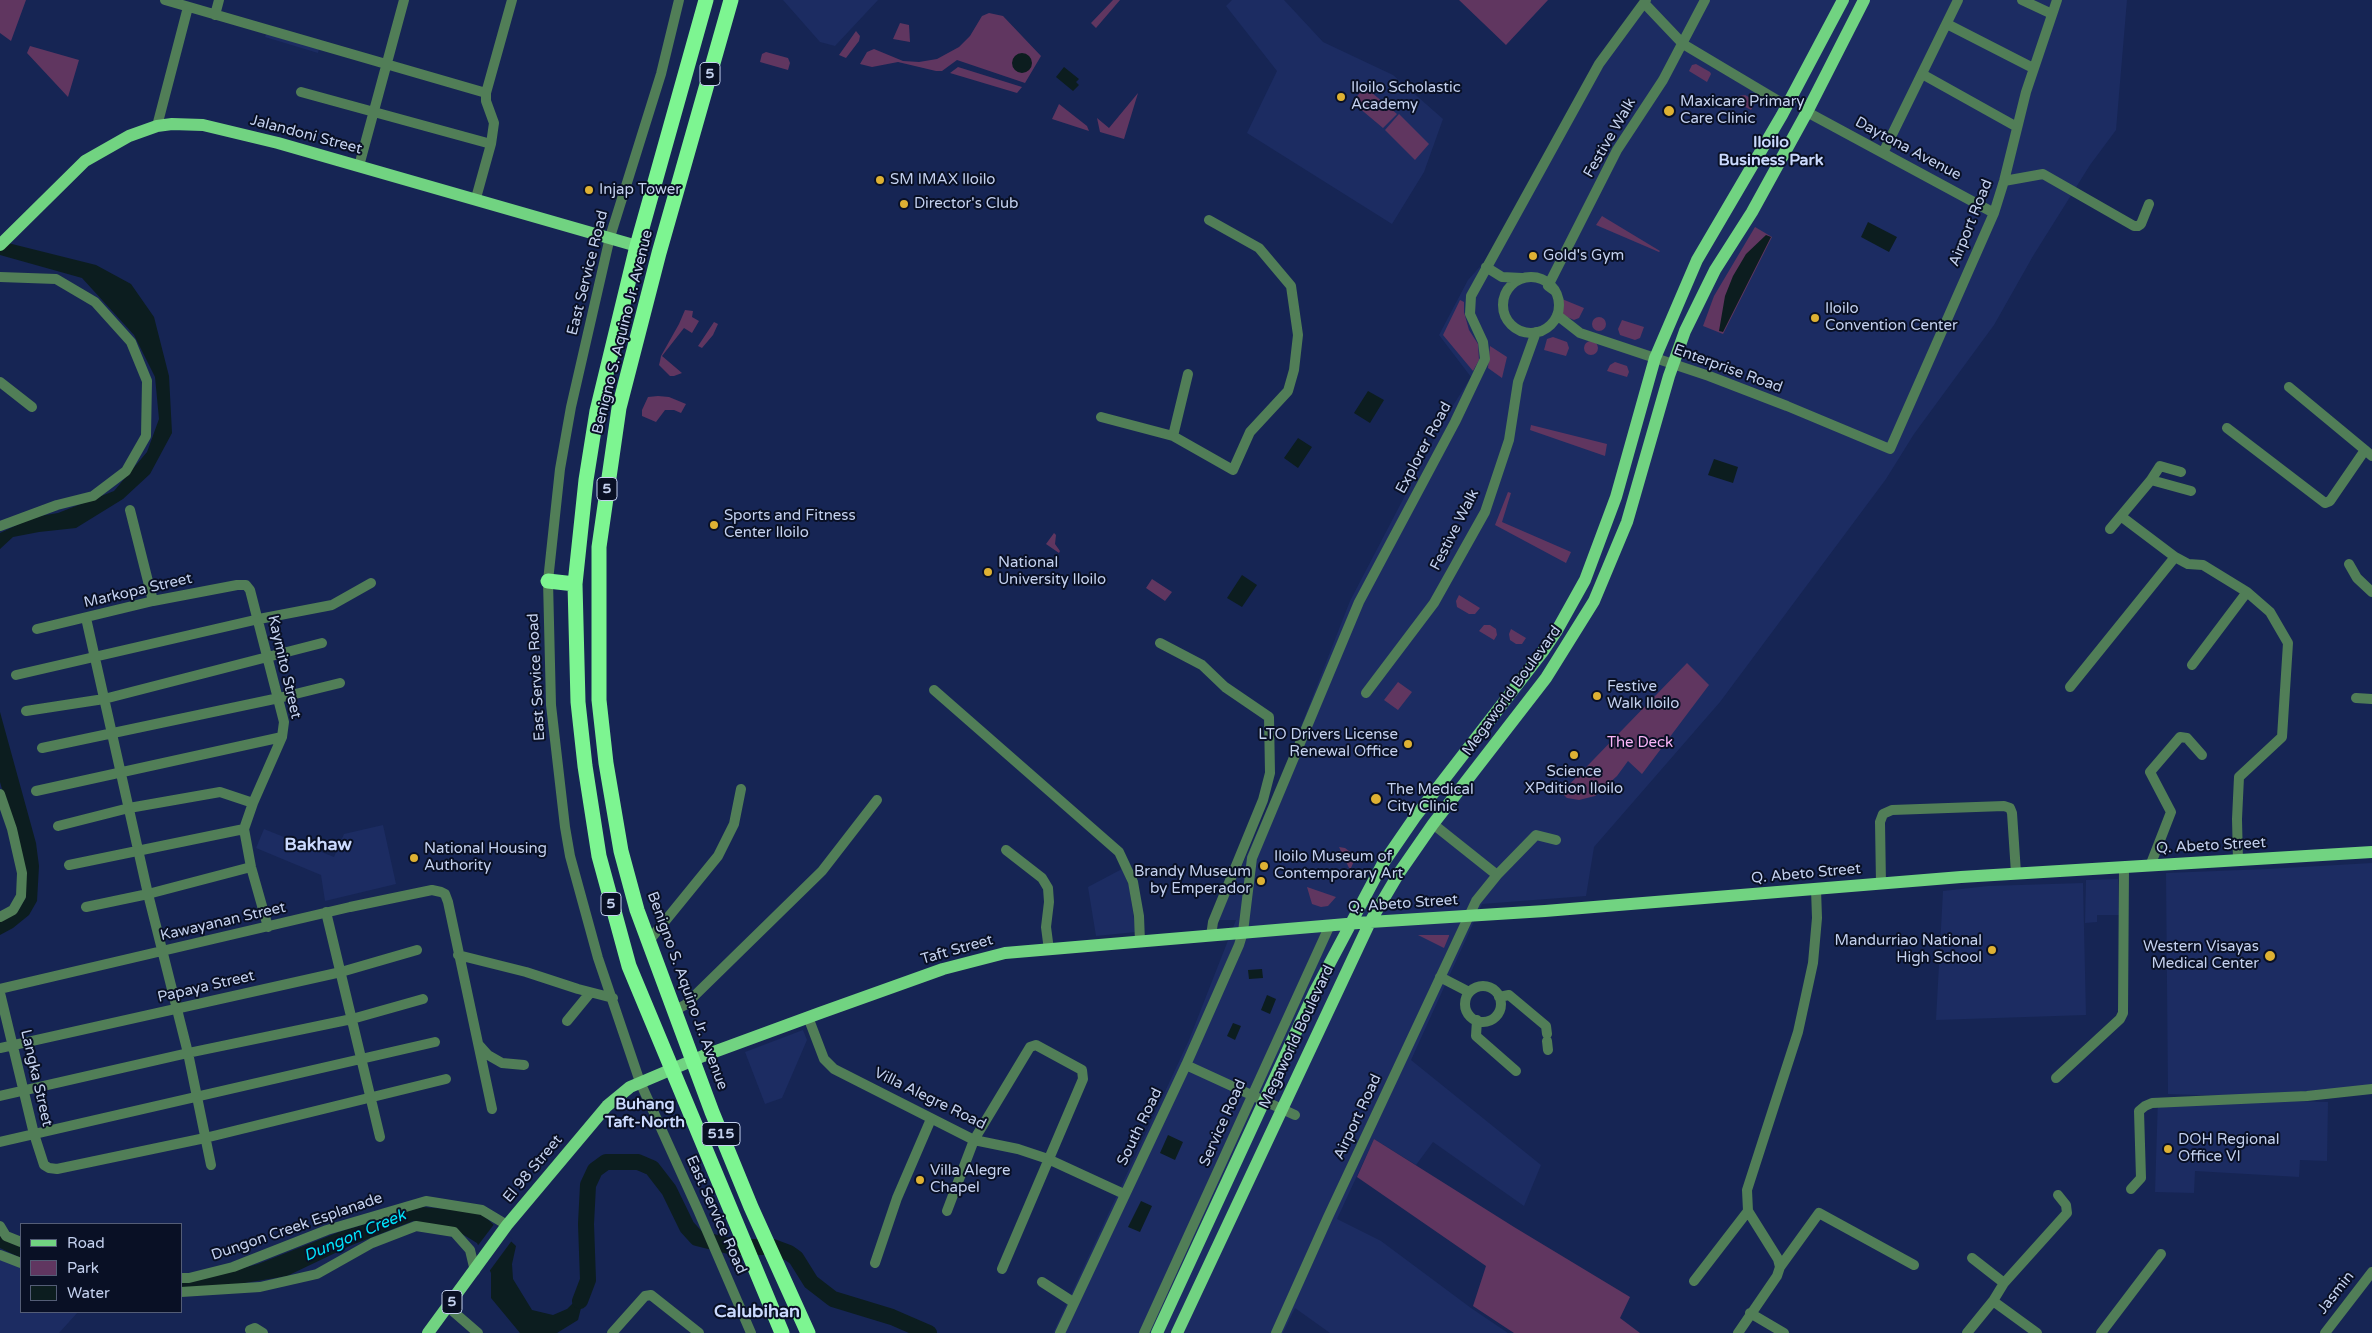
<!DOCTYPE html>
<html>
<head>
<meta charset="utf-8">
<style>
	body { margin:0 }
	#map { position:relative; width:2372px; height:1333px; overflow:hidden; background:#162554; font-family:"Varela Round",sans-serif }
	canvas { display:block }
	.legend { position:absolute; left:20px; top:1223px; width:162px; height:90px; box-sizing:border-box; background:#091025; border:1px solid #545d76; margin:0; padding:6px 9px; list-style:none; font-size:15px; color:#c4d1ef }
	.legend li { display:flex; align-items:center; gap:10px; height:25px }
	.legend b { width:25px; border:1px solid #545d76 }
</style>
</head>
<body>
<div id="map">
<canvas width="2372" height="1333"></canvas>
<ul class="legend">
<li><b style="height:6px;background:#71d381"></b>Road</li>
<li><b style="height:14px;background:#603660"></b>Park</li>
<li><b style="height:14px;background:#0c1d1f"></b>Water</li>
</ul>
</div>
<script>
const c = document.querySelector('canvas').getContext('2d');
c.lineJoin = 'round';
function fill(path, color) { c.fillStyle = color; c.fill(path, 'evenodd'); }
const shape = rows => new Path2D(rows.map(r => 'M' + r).join(''));
function strokePath(path, color, width, dash) { c.strokeStyle = color; c.lineWidth = width; c.lineCap = dash ? 'butt' : 'round'; c.setLineDash(dash || []); c.stroke(path); }
function drawText(font, color, halo, rows, align = 'center') {
  c.font = font + ' "Varela Round",sans-serif'; c.lineWidth = 4; c.setLineDash([]); c.textBaseline = 'middle'; c.strokeStyle = halo; c.fillStyle = color; for (const [text, x, y, turn = 0] of rows) {
    c.save(); c.translate(x, y); c.rotate((+turn || 0) * Math.PI / 180); c.textAlign = isNaN(turn) ? turn : align; if (halo) c.strokeText(text, 0, 0); c.fillText(text, 0, 0); c.restore();
  }
}
fill(shape([
	[783,0,878,0,835,46,820,42],
	[1232,0,1284,0,1323,42,1393,75,1443,119,1424,172,1392,224,1247,133,1277,71,1226,6],
	[1641,0,2127,0,2116,130,2090,165,2033,256,1994,325,1914,434,1886,479,1720,702,1594,847,1586,896,1482,904,1411,1060,1541,1165,1524,1206,1433,1142,1416,1165,1374,1139,1337,1219,1381,1241,1471,1308,1508,1333,1330,1333,1295,1308,1283,1333,1053,1333,1189,1040,1236,920,1218,920,1282,775,1350,601,1447,415,1471,377,1439,335,1468,280,1485,261],
	[267,33,319,48,318,53,265,37],
	[383,825,396,884,325,901,321,875,256,848,264,829,334,857,344,834],
	[2372,863,2372,1087,2226,1096,2168,1094,2166,873,2267,869],
	[1122,869,1129,886,1136,932,1096,936,1088,887],
	[2118,879,2119,915,2097,915,2097,922,2085,923,2086,880],
	[2083,883,2086,1015,1936,1020,1943,891,1988,886],
	[803,1030,807,1040,782,1098,765,1104,745,1052],
	[2158,1098,2328,1102,2327,1161,2300,1160,2299,1177,2195,1171,2194,1193,2155,1192],
	[0,1251,21,1262,21,1312,78,1312,59,1333,0,1333]
]), '#1c2c62');
fill(shape([
	[0,0,26,0,11,41,0,33],
	[1113,0,1120,0,1096,28,1091,23],
	[1459,0,1548,0,1506,45],
	[989,13,1003,16,1041,56,1025,83,957,60,942,71,936,71,898,62,872,67,860,64,867,52,874,49,903,61,919,62,937,59,959,47,970,36,982,16],
	[900,23,909,25,910,42,893,39],
	[856,31,860,36,859,41,846,58,839,55],
	[30,46,79,60,68,97,27,53],
	[766,52,788,58,790,63,788,70,760,62,762,54],
	[1696,64,1710,72,1711,74,1707,82,1689,71,1692,65],
	[958,67,1022,87,1017,93,950,73],
	[1365,87,1397,114,1383,128,1352,102],
	[1138,93,1124,139,1100,132,1097,118,1109,128],
	[1745,95,1752,99,1754,105,1751,110,1736,102,1739,96],
	[1059,104,1087,126,1089,131,1052,119],
	[1399,114,1429,144,1415,160,1385,130],
	[1602,216,1660,251,1659,252,1596,225],
	[1755,227,1772,237,1723,334,1703,326,1714,296],
	[1562,299,1584,308,1579,318,1574,320,1560,314,1558,309],
	[1460,300,1464,302,1464,312,1469,330,1478,344,1479,360,1473,371,1443,335],
	[685,310,693,311,692,317,699,321,692,333,684,328,662,356,682,373,674,376,670,376,659,365,660,361,661,356,679,324],
	'1592 324a7 7 0 1 1 14 0a7 7 0 1 1-14 0Z',
	[1622,320,1644,327,1640,338,1635,340,1620,335,1618,329],
	[714,322,718,324,713,335,702,348,698,346],
	[1553,337,1567,342,1569,348,1566,356,1544,350,1547,339],
	'1584 348a7 7 0 1 1 14 0a7 7 0 1 1-14 0Z',
	[1490,346,1507,357,1502,378,1488,368],
	[1615,362,1627,366,1629,372,1627,377,1607,371,1610,365],
	[658,396,669,397,686,404,681,413,674,410,665,410,656,422,642,416,642,410,648,397],
	[1531,425,1607,444,1605,456,1530,430],
	[1508,492,1511,493,1502,522,1571,552,1566,563,1495,525],
	[1054,533,1056,535,1055,544,1060,551,1059,553,1046,544],
	[1152,579,1172,592,1165,601,1146,588],
	[1459,595,1480,608,1475,614,1469,614,1457,607,1456,601],
	[1484,625,1490,625,1496,629,1497,635,1494,640,1479,631],
	[1511,629,1526,638,1522,644,1516,644,1510,640,1509,634],
	[1687,663,1709,685,1642,774,1628,761,1617,776,1595,796,1579,800,1567,798,1564,795,1564,790],
	[1398,682,1412,692,1398,710,1384,700],
	[1339,847,1345,848,1353,854,1355,859,1350,870],
	[1307,887,1336,897,1328,906,1321,907,1312,904],
	[1418,935,1449,935,1449,936,1444,948],
	[1374,1139,1514,1227,1630,1297,1620,1318,1640,1333,1514,1333,1473,1306,1486,1266,1357,1177]
]), '#603660');
fill(shape([
	'1012 63a10 10 0 1 1 20 0a10 10 0 1 1-20 0Z',
	[1064,67,1079,79,1076,82,1079,85,1073,91,1056,77],
	[1868,222,1897,237,1889,252,1861,237],
	[1766,235,1771,237,1723,332,1719,331,1725,296,1733,276,1746,254],
	[0,241,96,265,131,284,154,317,169,376,172,433,150,474,123,499,76,528,39,532,13,537,0,549,0,533,34,517,58,513,114,491,147,452,159,419,155,377,134,335,82,278,0,255],
	[1368,391,1384,400,1370,423,1354,413],
	[1298,438,1312,447,1298,468,1284,458],
	[1714,459,1738,467,1733,483,1708,475],
	[1242,575,1257,585,1242,607,1227,598],
	[0,712,36,843,39,866,37,901,29,915,13,928,0,935,0,921,18,911,26,897,25,871,0,782],
	[1262,969,1263,978,1249,979,1248,970],
	[1267,995,1276,999,1270,1014,1261,1010],
	[1233,1023,1241,1026,1235,1040,1227,1036],
	[1168,1135,1183,1142,1175,1160,1160,1153],
	[1141,1201,1152,1206,1140,1232,1128,1227],
	[422,1207,480,1212,516,1246,512,1264,513,1279,532,1310,553,1315,567,1309,580,1296,588,1280,578,1320,557,1333,520,1333,491,1298,491,1273,477,1243,454,1229,413,1221,352,1245,287,1276,227,1286,181,1288,181,1281,194,1281,258,1264,339,1232],
	[0,1236,21,1246,21,1258,0,1248]
]), '#0c1d1f');
fill(shape([
	[495,1223,513,1239,488,1273,476,1248]
]), '#162554');
strokePath(shape([
	[580,1301,588,1280,586,1224,588,1185,595,1170,606,1162,638,1162,652,1168,669,1190,687,1227,697,1238,733,1247,773,1247,789,1253,796,1258,811,1282,833,1299,892,1317,929,1333]
]), '#0c1d1f', 16);
strokePath(shape([
	[165,0,486,93],
	[679,0,661,74,610,237,571,407,560,469,548,581,551,705,565,827,570,856,598,958,640,1082,698,1210,751,1333],
	[2022,0,2052,14],
	[1645,4,1683,44,1787,106],
	[215,15,219,0],
	[1947,24,2033,68],
	[1922,74,2017,127],
	[301,92,491,144],
	[1807,112,1994,213],
	[157,126,188,7],
	[1883,153,1958,0],
	[359,166,404,0],
	[2004,181,2043,174,2134,226,2138,226,2141,224,2149,204],
	[476,198,491,144,494,123,486,101,486,93,512,0],
	[1486,267,1502,277,1522,278],
	[0,277,56,279,95,302,131,342,147,381,146,436,126,471,93,496,57,505,0,526],
	'1503 305a28 28 0 1 1 56 0a28 28 0 1 1-56 0Z',
	[1555,291,1548,286,1617,150,1663,80,1705,0],
	[1557,315,1580,333,1709,376,1787,406,1890,449,1994,213,2004,181,2026,92,2057,0],
	[0,382,32,407],
	[2289,387,2365,450],
	[1101,417,1173,436,1233,470,1250,432,1288,391,1294,370,1298,335,1291,286,1259,248,1209,220],
	[2227,428,2325,503,2330,501,2365,450,2372,456],
	[1173,436,1188,374],
	[2151,480,2160,466,2181,472],
	[130,510,153,601],
	[2122,517,2175,557],
	[2110,529,2151,480,2191,491],
	[2349,564,2357,578,2372,592],
	[86,618,148,894,188,1053,211,1165],
	[37,629,153,601,237,585,246,585,250,590,284,722,282,737,253,803,244,829,251,867,268,927],
	[1160,643,1202,665,1225,687,1269,717,1270,773,1263,800,1213,922,1211,936],
	[2192,665,2247,592,2270,612,2288,643,2282,737,2239,777,2237,819,2238,861],
	[16,675,259,619,332,605,371,583],
	[2070,687,2175,557,2188,564,2203,565,2247,592],
	[934,690,1119,852,1133,882,1139,916,1140,942],
	[1366,693,1434,603,1485,512,1509,440,1518,382,1536,332],
	[2356,698,2372,699],
	[26,711,104,699,322,643],
	[42,748,279,698,340,683],
	[36,791,282,737],
	[0,794,12,829,22,873,21,896,13,910,0,917],
	[1433,824,1497,875],
	[58,826,129,808,220,792,253,803],
	[1006,850,1042,878,1048,888,1049,902,1046,927,1049,950],
	[69,865,244,829],
	[2150,866,2171,812,2150,772,2180,737,2187,738,2202,755],
	[1881,884,1880,822,1883,814,1892,810,2004,806,2010,808,2012,813,2016,873],
	[86,907,148,894,251,867],
	[326,912,380,1137],
	[648,942,718,856,734,824,741,789],
	[458,955,526,972,578,989,613,998],
	[1440,977,1469,992],
	'1465 1004a18 18 0 1 1 36 0a18 18 0 1 1-36 0Z',
	[0,989,350,907,432,890,441,892,445,894,448,902,492,1109],
	[0,993,34,1134,44,1165,49,1168,57,1169,205,1138,446,1079],
	[1499,997,1509,995,1546,1026,1547,1034],
	[673,1011,685,1005,822,871,877,800],
	[808,1017,824,1059,834,1069,974,1140,1018,1149,1048,1159,1124,1194],
	[1477,1020,1476,1036,1516,1071],
	[567,1021,590,993],
	[1547,1041,1548,1050],
	[479,1045,488,1055,502,1063,524,1065],
	[0,1048,341,972,417,950],
	[1186,1065,1295,1115],
	[2056,1078,2120,1019,2123,1013,2124,868],
	[0,1096,188,1053,352,1019,423,999],
	[0,1142,435,1042],
	[2131,1189,2141,1178,2139,1111,2145,1106,2152,1103,2307,1096,2372,1089],
	[947,1211,974,1140,1030,1047,1036,1045,1082,1070,1083,1079,1002,1269],
	[0,1226,6,1236,21,1242],
	[0,1255,21,1263],
	[1972,1258,2004,1283],
	[875,1263,897,1198,931,1119],
	[1780,1267,1819,1213,1914,1265],
	[181,1278,189,1278,233,1267,327,1230,426,1201,482,1210,507,1225],
	[1694,1281,1748,1211],
	[1042,1282,1073,1302],
	[181,1292,260,1287,317,1274,372,1243,416,1226,454,1232,470,1250,475,1271],
	[448,1307,478,1333],
	[1750,1313,1784,1333],
	[250,1330,255,1328,263,1333],
	[612,1333,645,1296,651,1295,699,1333],
	[1060,1333,1186,1065,1239,945,1243,932,1252,858,1359,602,1455,422,1485,359,1483,342,1470,314,1471,296,1599,64,1646,0],
	[1144,1333,1330,925],
	[1276,1333,1328,1217,1476,901,1497,875,1536,835,1556,840],
	[1738,1333,1777,1276,1780,1267,1778,1259,1748,1211,1747,1190,1798,1032,1813,963,1817,918,1816,889],
	[1967,1333,1993,1301],
	[2037,1333,1993,1301,2004,1283,2067,1213,2066,1205,2058,1195],
	[2101,1333,2161,1254],
	[2325,1333,2372,1272]
]), '#517e57', 10);
strokePath(shape([
	[0,245,85,161,129,136,157,126,172,124,203,125,278,143,637,246],
	[428,1333,507,1225,607,1106,630,1087,703,1056,820,1013,943,969,1005,953,1370,922,1545,911,1961,877,2372,852],
	[1157,1333,1315,991,1382,865,1415,817,1544,650,1556,632,1585,580,1616,497,1655,358,1697,260,1782,115,1843,0],
	[1177,1333,1370,922,1399,873,1433,824,1546,678,1594,601,1627,522,1669,376,1685,331,1715,270,1752,212,1807,112,1864,0]
]), '#71d381', 12);
strokePath(shape([
	[706,0,637,246,597,411,586,480,575,584,578,702,585,766,599,856,629,966,782,1333],
	[731,0,659,253,619,408,599,547,599,700,606,763,621,851,637,910,712,1112,751,1207,808,1333],
	[548,581,575,584]
]), '#7df591', 15);
for (const [x, y, r, color] of [
	[1341,97,5,"#deb133"],
	[1669,111,6,"#deb133"],
	[880,180,5,"#deb133"],
	[589,190,5,"#deb133"],
	[904,204,5,"#deb133"],
	[1533,256,5,"#deb133"],
	[1815,318,5,"#deb133"],
	[714,525,5,"#deb133"],
	[988,572,5,"#deb133"],
	[1597,696,5,"#deb133"],
	[1408,744,5,"#deb133"],
	[1574,755,5,"#deb133"],
	[1376,799,6,"#deb133"],
	[414,858,5,"#deb133"],
	[1264,866,5,"#deb133"],
	[1261,881,5,"#deb133"],
	[1992,950,5,"#deb133"],
	[2270,956,6,"#deb133"],
	[2168,1149,5,"#deb133"],
	[920,1180,5,"#deb133"]
]) { const dot = new Path2D(); dot.arc(x, y, r, 0, 2 * Math.PI); c.fillStyle = color; c.fill(dot); strokePath(dot, '#091025', 2); }
for (const [x, y, w] of [
	[710,74,20],
	[607,489,20],
	[611,904,20],
	[721,1134,38],
	[452,1302,20]
]) { const box = new Path2D(); box.roundRect(x - w / 2, y - 11.5, w, 23, 4); c.fillStyle = '#091025'; c.fill(box); strokePath(box, '#c4d1ef', 1); }
drawText('bold 14px', '#c4d1ef', null, [
	["5",710,74],
	["5",607,489],
	["5",611,904],
	["515",721,1134],
	["5",452,1302]
]);
drawText('15px', '#c4d1ef', '#091025', [
	["Iloilo Scholastic",1351,88],
	["Academy",1351,105],
	["Maxicare Primary",1680,102],
	["Care Clinic",1680,119],
	["SM IMAX Iloilo",890,180],
	["Injap Tower",599,190],
	["Director's Club",914,204],
	["Gold's Gym",1543,256],
	["Iloilo",1825,309],
	["Convention Center",1825,326],
	["Sports and Fitness",724,516],
	["Center Iloilo",724,533],
	["National",998,563],
	["University Iloilo",998,580],
	["Festive",1607,687],
	["Walk Iloilo",1607,704],
	["LTO Drivers License",1398,735,"right"],
	["Renewal Office",1398,752,"right"],
	["Science",1574,772,"center"],
	["XPdition Iloilo",1574,789,"center"],
	["The Medical",1387,790],
	["City Clinic",1387,807],
	["National Housing",424,849],
	["Authority",424,866],
	["Iloilo Museum of",1274,857],
	["Contemporary Art",1274,874],
	["Brandy Museum",1251,872,"right"],
	["by Emperador",1251,889,"right"],
	["Mandurriao National",1982,941,"right"],
	["High School",1982,958,"right"],
	["Western Visayas",2259,947,"right"],
	["Medical Center",2259,964,"right"],
	["DOH Regional",2178,1140],
	["Office VI",2178,1157],
	["Villa Alegre",930,1171],
	["Chapel",930,1188]
], 'left');
drawText('15px', '#c4d1ef', '#091025', [
	["Jalandoni Street",306,135,15],
	["Festive Walk",1610,138,-60],
	["Daytona Avenue",1908,149,28],
	["Airport Road",1971,223,-68],
	["East Service Road",588,273,-76],
	["Benigno S. Aquino Jr. Avenue",623,332,-76],
	["Enterprise Road",1728,369,20],
	["Explorer Road",1424,448,-62],
	["Festive Walk",1455,530,-63],
	["Markopa Street",138,591,-13],
	["Kaymito Street",284,667,77],
	["East Service Road",537,677,-93],
	["Megaworld Boulevard",1512,691,-54],
	["Q. Abeto Street",2211,846,-3],
	["Q. Abeto Street",1806,874,-5],
	["Q. Abeto Street",1403,904,-4],
	["Kawayanan Street",223,922,-13],
	["Taft Street",957,950,-16],
	["Papaya Street",206,987,-13],
	["Benigno S. Aquino Jr. Avenue",687,991,70],
	["Megaworld Boulevard",1297,1037,-65],
	["Langka Street",36,1078,77],
	["Villa Alegre Road",930,1099,26],
	["Airport Road",1358,1117,-65],
	["Service Road",1223,1123,-66],
	["South Road",1140,1127,-64],
	["El 98 Street",533,1169,-50],
	["East Service Road",716,1215,66],
	["Dungon Creek Esplanade",297,1227,-19],
	["Jasmin",2336,1293,-52]
]);
drawText('15px', '#fab6f8', '#091025', [
	["The Deck",1640,743]
]);
drawText('bold 16px', '#cbdafe', '#091025', [
	["Iloilo",1771,143],
	["Business Park",1771,161],
	["Buhang",645,1105],
	["Taft-North",645,1123]
]);
drawText('italic 16px', '#00e4fb', '#091025', [
	["Dungon Creek",355,1236,-23]
]);
drawText('bold 18px', '#cbdafe', '#091025', [
	["Bakhaw",318,845],
	["Calubihan",757,1312]
]);
</script>
</body>
</html>
